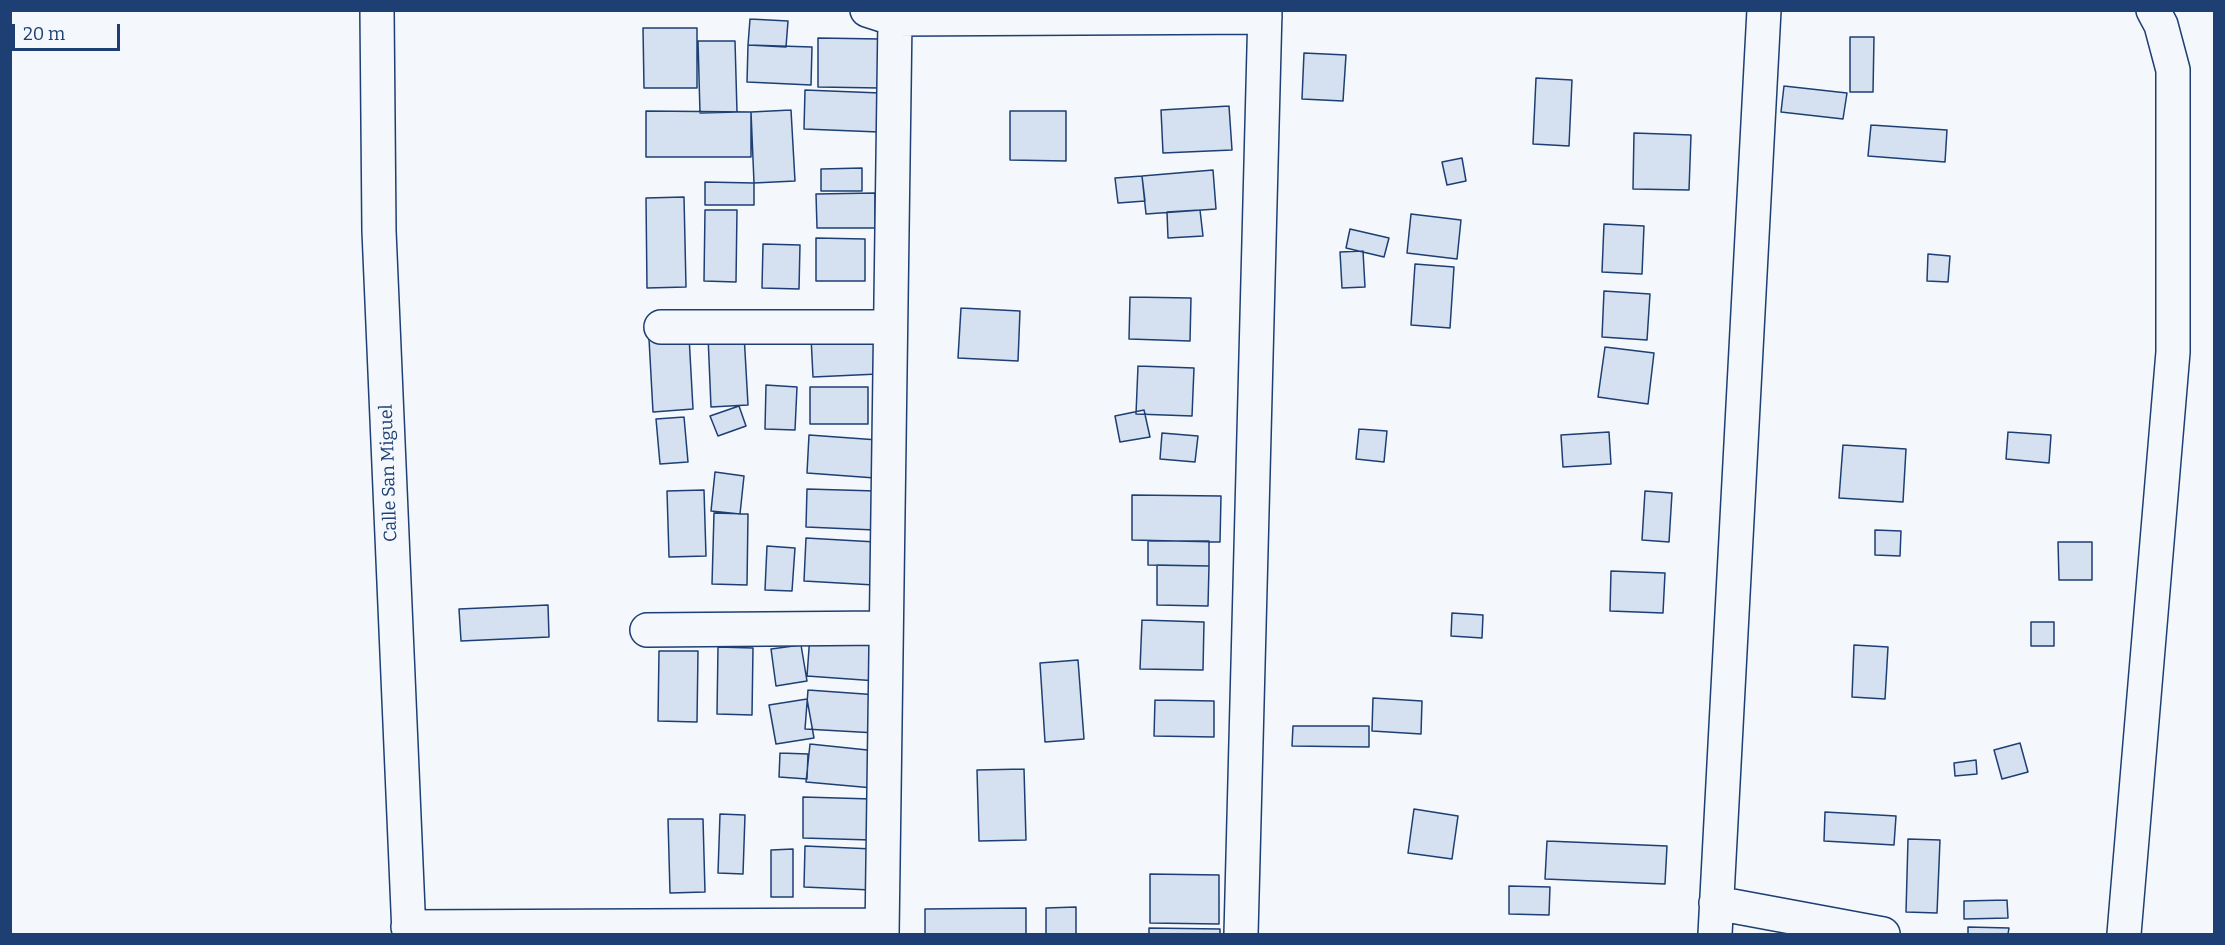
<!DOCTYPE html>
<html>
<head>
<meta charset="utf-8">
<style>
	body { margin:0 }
	#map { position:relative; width:2225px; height:945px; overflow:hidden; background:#f4f7fb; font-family:Bitter,serif }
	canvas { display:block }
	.frame { position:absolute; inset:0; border:12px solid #1d3f73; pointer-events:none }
	.scale { position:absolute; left:12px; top:24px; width:108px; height:27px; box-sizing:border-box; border:3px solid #1d3f73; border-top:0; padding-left:8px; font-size:18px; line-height:21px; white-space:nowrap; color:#1d3f73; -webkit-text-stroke:4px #f4f7fb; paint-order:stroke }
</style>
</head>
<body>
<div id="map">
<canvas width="2225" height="945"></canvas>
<div class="frame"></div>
<div class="scale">20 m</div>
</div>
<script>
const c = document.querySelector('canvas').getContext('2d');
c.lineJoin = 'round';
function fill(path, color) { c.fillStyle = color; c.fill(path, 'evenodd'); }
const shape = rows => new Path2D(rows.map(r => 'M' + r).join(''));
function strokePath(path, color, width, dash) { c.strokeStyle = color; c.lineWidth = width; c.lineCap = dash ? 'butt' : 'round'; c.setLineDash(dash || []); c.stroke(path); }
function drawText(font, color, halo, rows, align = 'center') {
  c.font = font + ' Bitter,serif'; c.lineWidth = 4.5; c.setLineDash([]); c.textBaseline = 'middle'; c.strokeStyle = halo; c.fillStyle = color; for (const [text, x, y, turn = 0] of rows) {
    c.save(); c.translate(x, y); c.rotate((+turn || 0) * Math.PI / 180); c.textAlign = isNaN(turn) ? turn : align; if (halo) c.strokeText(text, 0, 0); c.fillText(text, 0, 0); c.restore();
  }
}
const building = shape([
	[750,19,788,21,786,47,748,45,750,19],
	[643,28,697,28,697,88,644,88,643,28],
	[1850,37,1874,37,1873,92,1850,92,1850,37],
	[818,38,880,39,880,88,818,87,818,38],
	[698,41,735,41,737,112,700,113,698,41],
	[748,45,812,47,811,85,747,82,748,45],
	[1304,53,1346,55,1343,101,1302,99,1304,53],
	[1536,78,1572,80,1569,146,1533,144,1536,78],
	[1784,86,1847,93,1843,119,1781,112,1784,86],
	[805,90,880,93,879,132,804,129,805,90],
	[1229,106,1232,150,1163,153,1161,110,1229,106],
	[791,110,795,181,754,183,751,112,791,110],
	[646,111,751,112,751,157,646,157,646,111],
	[1010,111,1066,111,1066,161,1010,160,1010,111],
	[1871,125,1947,130,1945,162,1868,156,1871,125],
	[1634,133,1691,135,1689,190,1633,189,1634,133],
	[1462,158,1466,181,1447,185,1442,162,1462,158],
	[862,168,862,191,821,191,821,169,862,168],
	[1213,170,1216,209,1146,214,1142,176,1213,170],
	[1142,176,1145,201,1118,203,1115,178,1142,176],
	[705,182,754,183,754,205,705,205,705,182],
	[875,193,875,228,817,228,816,194,875,193],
	[684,197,686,287,647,288,646,198,684,197],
	[705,210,737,210,736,282,704,281,705,210],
	[1200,210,1203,236,1168,238,1167,212,1200,210],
	[1411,214,1461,220,1457,259,1407,253,1411,214],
	[1604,224,1644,226,1642,274,1602,272,1604,224],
	[1350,229,1389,238,1384,257,1346,248,1350,229],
	[816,238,865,239,865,281,816,281,816,238],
	[763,244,800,245,799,289,762,288,763,244],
	[1363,251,1365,287,1342,288,1340,252,1363,251],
	[1928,254,1950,256,1948,282,1927,281,1928,254],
	[1415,264,1454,267,1450,328,1411,325,1415,264],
	[1604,291,1650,294,1647,340,1602,337,1604,291],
	[1130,297,1191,298,1190,341,1129,339,1130,297],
	[961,308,1020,311,1018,361,958,358,961,308],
	[744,334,748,405,711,407,708,336,744,334],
	[876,335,878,374,813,377,811,337,876,335],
	[689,336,693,409,653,412,649,339,689,336],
	[1605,347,1654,353,1648,404,1598,397,1605,347],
	[1138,366,1194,368,1192,416,1136,414,1138,366],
	[766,385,797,387,795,430,765,429,766,385],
	[810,387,868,387,868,424,810,424,810,387],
	[739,406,746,426,718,436,710,416,739,406],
	[1144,410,1150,437,1120,442,1115,416,1144,410],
	[684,417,688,462,660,464,656,419,684,417],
	[1359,429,1387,431,1384,462,1356,459,1359,429],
	[1609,432,1611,464,1563,467,1561,435,1609,432],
	[2008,432,2051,435,2049,463,2006,459,2008,432],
	[1162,433,1198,436,1195,462,1160,459,1162,433],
	[809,435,878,440,875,478,807,473,809,435],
	[1843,445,1906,449,1903,502,1839,498,1843,445],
	[715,472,744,476,740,514,711,511,715,472],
	[807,489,876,491,875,530,806,527,807,489],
	[704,490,706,556,669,557,667,491,704,490],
	[1645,491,1672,493,1669,542,1642,540,1645,491],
	[1132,495,1221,496,1220,542,1132,540,1132,495],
	[714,513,748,514,747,585,712,584,714,513],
	[1875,530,1901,531,1900,556,1875,555,1875,530],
	[806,538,876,542,874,585,804,581,806,538],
	[1148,541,1209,541,1209,566,1148,565,1148,541],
	[2058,542,2092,542,2092,580,2059,580,2058,542],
	[767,546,795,548,792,591,765,590,767,546],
	[1157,565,1209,566,1208,606,1157,605,1157,565],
	[1611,571,1665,573,1663,613,1610,611,1611,571],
	[548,605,549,637,461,641,459,609,548,605],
	[1452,613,1483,615,1482,638,1451,636,1452,613],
	[1142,620,1204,622,1203,670,1140,669,1142,620],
	[2031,622,2054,622,2054,646,2031,646,2031,622],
	[810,635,880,640,877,681,807,676,810,635],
	[801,645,807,681,776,686,771,649,801,645],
	[1854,645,1888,647,1885,699,1852,697,1854,645],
	[718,647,753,648,752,715,717,714,718,647],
	[659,651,698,651,697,722,658,721,659,651],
	[1078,660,1084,739,1045,742,1040,663,1078,660],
	[808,690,878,695,876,733,805,729,808,690],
	[1373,698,1422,701,1421,734,1372,731,1373,698],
	[807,699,814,738,776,744,769,705,807,699],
	[1155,700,1214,701,1214,737,1154,736,1155,700],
	[1293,726,1369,726,1369,747,1292,746,1293,726],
	[2020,743,2028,772,2002,779,1994,750,2020,743],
	[810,744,877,751,873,788,806,782,810,744],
	[780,753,808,754,807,779,779,777,780,753],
	[1976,760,1977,774,1955,776,1954,763,1976,760],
	[1024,769,1026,840,979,841,977,770,1024,769],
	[803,797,872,799,871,840,803,838,803,797],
	[1414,809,1458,816,1452,859,1408,853,1414,809],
	[1825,812,1896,816,1894,845,1824,841,1825,812],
	[720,814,745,815,743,874,718,873,720,814],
	[668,819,703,819,705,892,670,893,668,819],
	[1908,839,1940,840,1937,913,1906,912,1908,839],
	[1547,841,1667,846,1665,884,1545,879,1547,841],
	[805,846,873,849,871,890,804,887,805,846],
	[793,849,793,897,771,897,771,850,793,849],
	[1150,874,1219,875,1219,924,1150,923,1150,874],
	[1509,886,1550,887,1549,915,1509,914,1509,886],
	[2007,900,2008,918,1964,919,1964,901,2007,900],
	[1076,907,1076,934,1046,934,1046,908,1076,907],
	[1026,908,1026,934,925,934,925,909,1026,908],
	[1968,927,2009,928,2008,934,1968,934,1968,927],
	[1149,928,1220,929,1220,934,1149,934,1149,928]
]);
fill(building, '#d5e0f0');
strokePath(building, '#1d3f73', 1.5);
const minor = shape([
	[377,10,379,231,409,934],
	[867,10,895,19,1265,17],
	[661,327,890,327],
	[647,630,886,628],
	[1716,903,1883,934],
	[408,927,882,925],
	[882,934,895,19],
	[1241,934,1265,10],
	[1715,934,1764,10],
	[2124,934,2173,352,2173,70,2161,25,2153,10]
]);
strokePath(minor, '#1d3f73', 36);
strokePath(minor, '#f4f7fb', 33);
drawText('18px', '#1d3f73', '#f4f7fb', [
	["Calle San Miguel",389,473,-92]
]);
</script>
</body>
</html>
